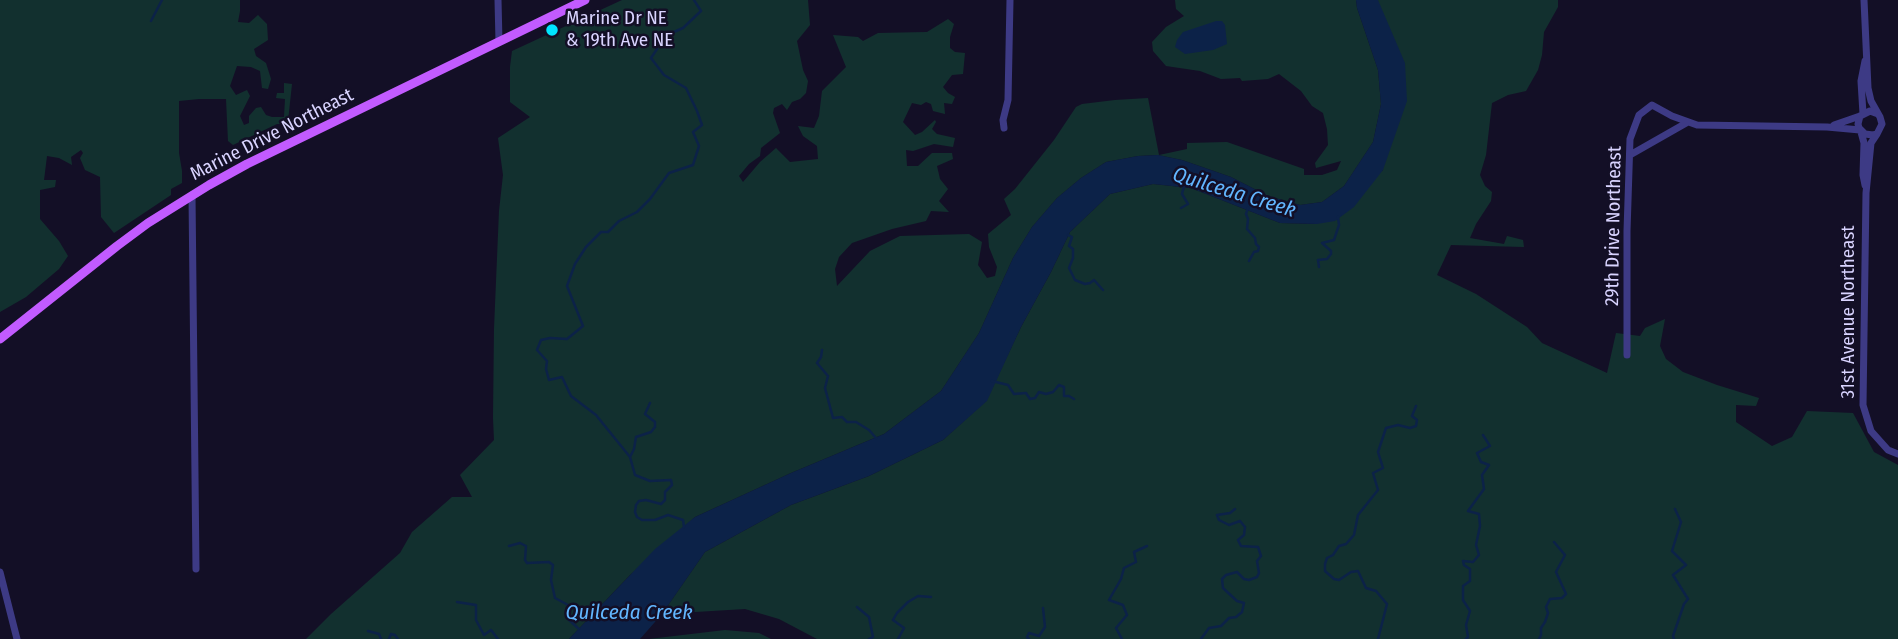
<!DOCTYPE html>
<html>
<head>
<meta charset="utf-8">
<style>
	body { margin:0 }
	canvas { display:block; background:#130f26 }
</style>
</head>
<body>
<canvas width="1898" height="639"></canvas>
<script>
const c = document.querySelector('canvas').getContext('2d');
c.lineJoin = 'round';
function fill(path, color) { c.fillStyle = color; c.fill(path, 'evenodd'); }
const shape = rows => new Path2D(rows.map(r => 'M' + r).join(''));
function strokePath(path, color, width, dash) { c.strokeStyle = color; c.lineWidth = width; c.lineCap = dash ? 'butt' : 'round'; c.setLineDash(dash || []); c.stroke(path); }
function drawText(font, color, halo, rows, align = 'center') {
  c.font = font + ' "Fira Sans Condensed",sans-serif'; c.lineWidth = 5; c.setLineDash([]); c.textBaseline = 'middle'; c.strokeStyle = halo; c.fillStyle = color; for (const [text, x, y, turn = 0] of rows) {
    c.save(); c.translate(x, y); c.rotate((+turn || 0) * Math.PI / 180); c.textAlign = isNaN(turn) ? turn : align; if (halo) c.strokeText(text, 0, 0); c.fillText(text, 0, 0); c.restore();
  }
}
fill(shape([
	[0,0,240,0,240,11,238,22,249,23,258,15,267,24,268,40,254,49,256,56,266,63,271,79,268,89,262,88,260,71,251,67,237,66,230,86,236,95,247,90,250,96,240,116,244,125,249,123,249,116,256,108,261,107,266,115,272,117,284,117,285,99,276,98,277,93,284,93,284,83,292,84,288,121,283,124,277,124,233,145,228,141,226,99,199,99,179,101,179,153,182,171,182,183,171,189,171,195,114,233,101,217,100,177,85,170,80,158,83,153,81,150,71,157,72,165,59,158,47,156,44,180,56,180,55,187,40,190,40,219,59,241,68,256,59,269,26,297,0,312],
	[622,0,808,0,810,25,797,41,803,70,808,81,806,93,800,99,792,102,787,110,782,104,774,108,773,113,780,133,761,148,760,156,749,164,739,176,743,182,760,162,776,148,790,162,818,159,817,146,803,136,798,126,814,128,819,116,822,91,846,67,833,35,858,37,863,41,878,33,927,32,948,19,954,24,950,37,950,48,955,52,965,53,963,74,952,75,943,87,948,93,955,97,952,104,944,103,945,114,933,111,931,104,926,102,921,105,912,103,903,122,915,135,922,132,935,120,936,122,932,129,937,134,955,138,953,147,934,144,913,151,906,150,907,166,918,166,932,153,952,153,953,159,937,166,940,179,948,189,939,201,949,212,931,211,926,221,892,229,852,243,839,257,835,269,837,286,870,251,900,236,969,234,982,242,978,265,987,278,995,276,997,267,989,247,988,234,1011,215,1004,199,1015,189,1054,140,1076,107,1082,104,1115,100,1148,98,1159,155,1187,149,1187,143,1227,142,1304,169,1304,175,1322,175,1337,170,1341,161,1316,168,1315,163,1328,145,1327,129,1323,113,1312,106,1301,91,1279,74,1268,79,1242,81,1240,78,1221,79,1200,71,1166,66,1153,51,1152,42,1166,27,1184,16,1176,9,1175,0,1356,0,1357,8,1378,70,1381,104,1373,142,1344,186,1322,202,1300,205,1268,196,1231,177,1182,160,1158,155,1138,156,1106,162,1081,178,1057,198,1032,227,1013,258,979,333,941,391,884,434,791,473,695,517,630,575,569,639,306,639,331,614,400,553,412,532,452,497,472,497,460,475,494,440,493,418,494,329,499,211,503,175,498,138,530,117,510,102,510,67,512,51],
	[1378,0,1558,0,1558,7,1544,32,1542,55,1538,70,1526,91,1508,95,1492,103,1486,155,1480,175,1485,186,1492,192,1491,201,1476,224,1470,238,1504,244,1507,236,1523,240,1524,247,1451,245,1437,275,1476,294,1527,327,1542,343,1607,373,1616,333,1640,336,1645,328,1665,319,1660,346,1666,359,1683,372,1717,385,1759,398,1756,406,1736,405,1736,422,1772,446,1792,437,1807,411,1853,413,1874,452,1898,465,1898,639,817,639,779,619,745,609,662,614,705,552,791,505,869,476,943,440,986,401,1021,327,1051,272,1070,232,1110,194,1153,184,1191,188,1280,223,1317,224,1383,170],
	[725,630,759,633,771,639,649,639]
]), '#12302f');
fill(shape([
	[1356,0,1378,0,1405,63,1407,101,1383,170,1354,207,1335,221,1317,224,1280,223,1191,188,1153,184,1110,194,1070,232,1051,272,1021,327,987,401,943,440,869,476,791,505,705,552,662,614,640,639,569,639,655,549,695,517,791,473,884,434,941,391,979,333,1013,258,1032,227,1057,198,1081,178,1106,162,1138,156,1158,155,1182,160,1231,177,1268,196,1300,205,1322,202,1344,186,1373,142,1381,104,1378,70,1357,8],
	[1216,21,1222,21,1225,25,1227,44,1213,50,1185,54,1175,47,1177,40,1183,32]
]), '#0c2248');
strokePath(shape([
	[151,21,162,0],
	[1181,208,1188,204,1182,194,1184,186],
	[1248,208,1246,214,1248,219,1247,229,1255,238,1256,244,1259,247,1258,251,1254,252,1249,261],
	[1068,235,1072,237,1069,246,1073,249,1073,258,1069,268,1075,280,1085,284,1090,283,1094,280,1103,290],
	[1319,267,1318,260,1327,259,1331,254,1331,251,1322,243,1334,240,1339,225,1338,217],
	[822,350,821,357,817,363,828,376,825,388,833,418,842,417,847,422,856,422,869,430,876,438],
	[992,381,1008,385,1014,394,1026,393,1030,399,1035,398,1039,392,1046,394,1053,392,1059,385,1064,387,1064,396,1069,396,1074,399],
	[630,457,634,449,636,437,651,432,655,427,655,422,645,414,650,403],
	[684,527,683,520,668,515,655,520,642,520,637,517,635,512,636,505,639,501,646,500,661,504,665,500,665,492,672,485,671,480,650,481,635,475,630,457,596,415,571,396,562,377,549,380,546,369,547,361,537,350,541,340,550,338,567,339,583,326,567,286,575,264,586,247,601,232,608,232,619,221,637,212,650,199,669,173,693,165,699,146,693,132,702,125,697,111,686,88,664,75,651,58,657,49,656,42,660,38,683,28,701,11,694,0],
	[509,546,520,543,526,546,525,560,527,563,549,562,553,565,551,580,555,598,568,605,567,618,579,629],
	[457,602,476,605,476,620,484,635,491,630,498,639],
	[857,607,869,617,873,637,869,639],
	[368,631,379,634,381,639],
	[389,639,391,634,395,635,398,639],
	[898,639,904,628,893,620,897,613,908,602,918,596,931,597],
	[1029,639,1027,637,1029,633,1039,636,1045,627,1043,608],
	[1122,639,1116,628,1127,615,1123,605,1109,600,1121,579,1124,568,1136,562,1134,552,1147,546],
	[1201,639,1209,628,1221,626,1229,618,1236,617,1242,612,1244,603,1237,601,1223,588,1222,579,1226,575,1237,572,1244,579,1249,580,1257,577,1259,573,1257,561,1261,556,1258,547,1241,546,1238,540,1244,535,1245,527,1240,521,1229,525,1219,520,1217,515,1230,513,1235,509],
	[1378,639,1387,604,1376,591,1366,588,1358,571,1351,572,1339,580,1334,579,1325,571,1325,564,1327,558,1333,555,1339,546,1346,544,1354,535,1358,515,1378,490,1373,473,1383,468,1378,452,1386,428,1398,425,1410,428,1416,426,1417,420,1412,416,1416,406],
	[1466,639,1468,637,1466,625,1470,611,1463,600,1463,586,1470,581,1470,569,1464,565,1463,561,1473,562,1479,555,1476,545,1480,526,1479,514,1468,511,1484,489,1482,475,1489,465,1481,462,1477,453,1490,446,1483,435],
	[1539,639,1541,635,1541,628,1545,622,1548,613,1546,607,1550,599,1562,598,1566,594,1556,572,1565,555,1554,542],
	[1674,639,1673,636,1684,604,1688,599,1673,575,1686,565,1672,551,1681,522,1675,509]
]), '#0c2248', 2.5);
strokePath(shape([
	[498,0,499,42],
	[1864,0,1868,88,1871,101,1880,117,1882,124,1877,134,1873,135,1865,134,1859,128,1858,124,1860,116,1870,111,1878,114],
	[1863,114,1861,81,1865,61],
	[1834,125,1860,116],
	[1004,128,1003,120,1008,100,1010,0],
	[1861,132,1864,143,1863,175,1865,185],
	[1877,134,1871,143,1866,193,1863,405,1871,431,1888,450,1898,454],
	[1630,155,1688,122],
	[192,195,196,569],
	[1627,355,1627,231,1630,139,1639,115,1652,105,1672,116,1697,125,1827,127,1860,130],
	[0,572,17,639]
]), '#3d3a85', 7);
strokePath(shape([
	[0,339,117,246,148,223,209,185,247,164,585,0]
]), '#c25bff', 9);
for (const [x, y, r, color] of [
	[552,30,7,"#00e5ff"]
]) { const dot = new Path2D(); dot.arc(x, y, r, 0, 2 * Math.PI); c.fillStyle = color; c.fill(dot); strokePath(dot, '#130f26', 2.5); }
drawText('19px', '#d9d4ff', '#130f26', [
	["Marine Dr NE",566,19],
	["& 19th Ave NE",566,41]
], 'left');
drawText('19px', '#d9d4ff', '#130f26', [
	["Marine Drive Northeast",272,135,-27],
	["29th Drive Northeast",1614,226,-89],
	["31st Avenue Northeast",1849,312,-90]
]);
drawText('italic 21px', '#62b6ff', '#130f26', [
	["Quilceda Creek",1234,193,17],
	["Quilceda Creek",629,613]
]);
</script>
</body>
</html>
